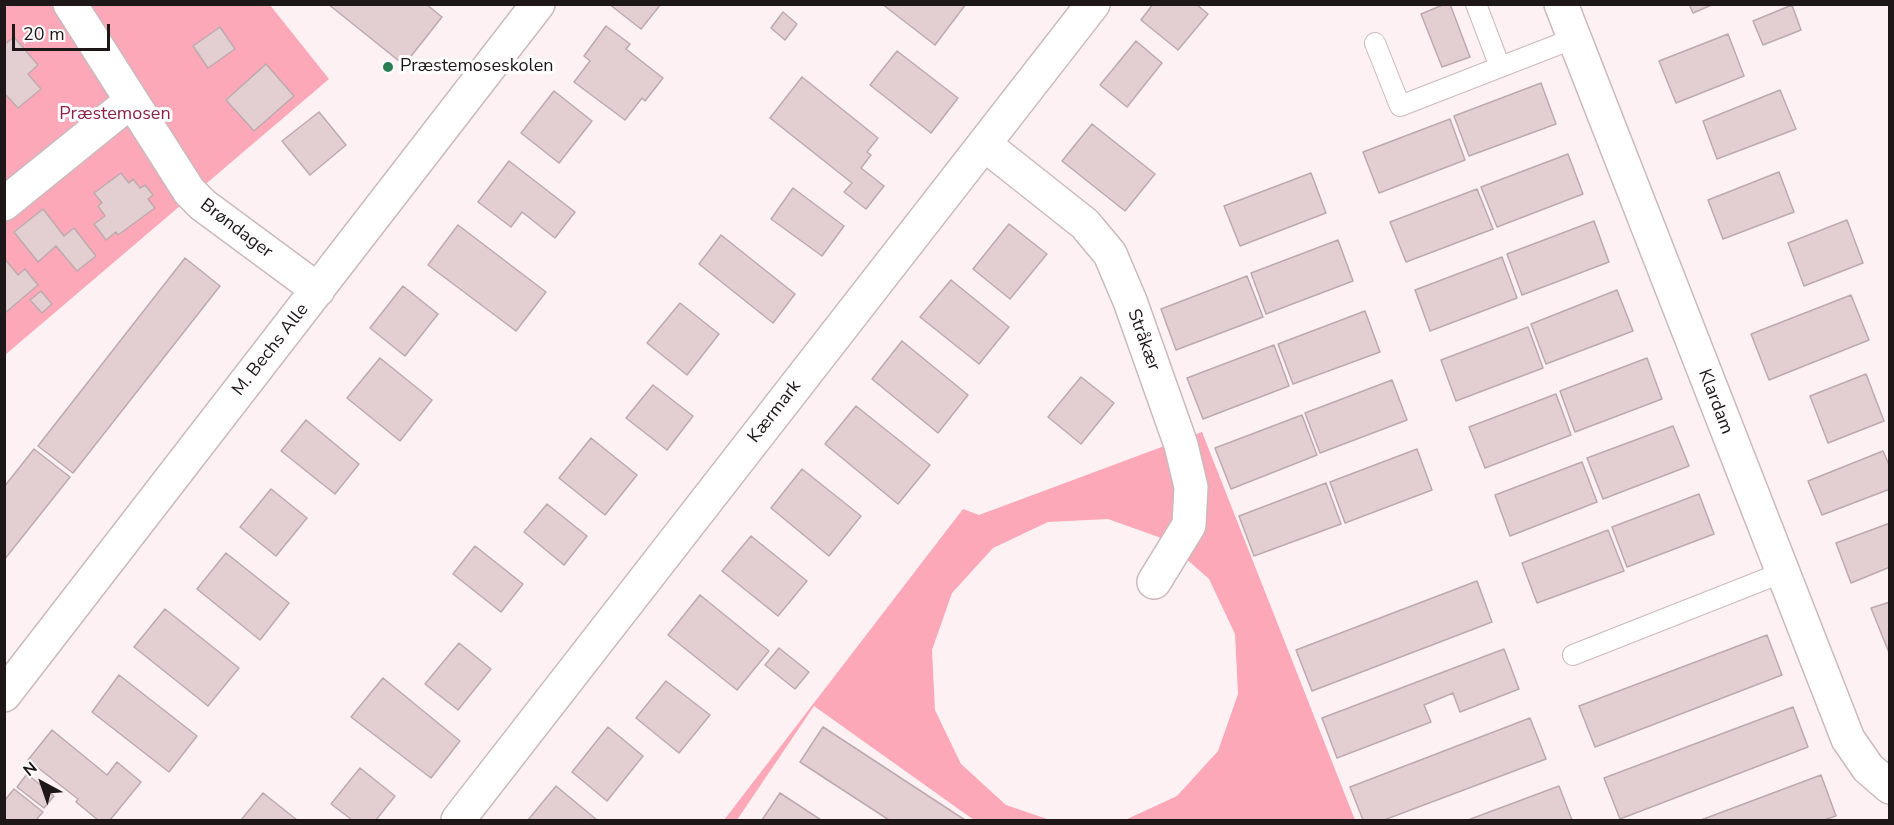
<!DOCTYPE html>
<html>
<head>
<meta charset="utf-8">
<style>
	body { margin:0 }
	#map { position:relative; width:1894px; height:825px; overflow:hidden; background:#fdf1f3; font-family:"Nunito Sans",sans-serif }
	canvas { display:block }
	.frame { position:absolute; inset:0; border:6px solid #1e1718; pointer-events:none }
	.north { position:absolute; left:12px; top:753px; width:60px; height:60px; -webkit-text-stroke:4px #fff; paint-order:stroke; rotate:320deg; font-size:16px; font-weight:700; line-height:24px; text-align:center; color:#1e1718 }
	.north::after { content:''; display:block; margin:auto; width:21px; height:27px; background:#1e1718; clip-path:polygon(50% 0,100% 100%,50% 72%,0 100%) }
	.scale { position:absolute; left:12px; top:24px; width:98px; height:27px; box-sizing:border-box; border:3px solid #1e1718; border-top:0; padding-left:8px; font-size:18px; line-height:21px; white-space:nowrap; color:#1e1718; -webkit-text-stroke:4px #fff; paint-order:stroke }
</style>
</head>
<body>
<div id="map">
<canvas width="1894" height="825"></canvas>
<div class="frame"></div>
<div class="north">N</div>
<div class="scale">20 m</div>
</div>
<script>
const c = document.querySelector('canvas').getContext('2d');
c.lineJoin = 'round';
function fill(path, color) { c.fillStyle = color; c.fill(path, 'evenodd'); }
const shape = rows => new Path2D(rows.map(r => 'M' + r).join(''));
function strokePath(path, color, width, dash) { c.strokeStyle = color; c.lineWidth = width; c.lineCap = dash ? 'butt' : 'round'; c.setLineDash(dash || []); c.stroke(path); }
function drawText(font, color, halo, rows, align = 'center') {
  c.font = font + ' "Nunito Sans",sans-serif'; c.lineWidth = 6; c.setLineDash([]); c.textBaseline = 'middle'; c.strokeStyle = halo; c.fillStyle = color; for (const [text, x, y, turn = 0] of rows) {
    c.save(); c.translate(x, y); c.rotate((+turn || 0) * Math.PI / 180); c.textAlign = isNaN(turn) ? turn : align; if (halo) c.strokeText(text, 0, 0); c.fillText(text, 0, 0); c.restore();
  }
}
fill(shape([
	[5,5,270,5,329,79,5,355],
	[1202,432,1355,820,1125,820,1177,796,1218,751,1238,694,1235,634,1209,579,1164,539,1108,519,1048,522,993,548,952,593,932,650,935,710,961,764,1006,805,1050,820,974,820,814,706,737,820,724,820,963,509,979,515]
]), '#fda8b8');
const building = shape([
	[328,4,426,4,442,17,404,65,328,4],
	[609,4,661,4,641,29,609,4],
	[882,4,966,4,935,45,882,4],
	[1153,4,1196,4,1208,14,1178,50,1141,20,1153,4],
	[1445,4,1450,4,1470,57,1442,67,1421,14,1445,4],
	[1689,4,1714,4,1693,13,1689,4],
	[1792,5,1801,30,1763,45,1753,21,1792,5],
	[783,12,797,24,785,40,771,28,783,12],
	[606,26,630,44,626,49,663,78,645,101,642,98,625,120,574,82,590,61,584,56,606,26],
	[220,27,235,49,208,68,193,46,220,27],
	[1728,34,1744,76,1676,103,1659,61,1728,34],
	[14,37,38,65,28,74,41,89,18,108,4,93,4,45,14,37],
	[1136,41,1162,63,1127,107,1100,85,1136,41],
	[897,51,958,98,931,133,870,85,897,51],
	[266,64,294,96,254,131,226,100,266,64],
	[802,77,878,138,867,152,871,155,861,168,884,186,866,209,844,192,852,183,770,118,802,77],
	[1541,83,1556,124,1469,156,1454,116,1541,83],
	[1780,90,1796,129,1717,159,1703,121,1780,90],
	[554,91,592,121,559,163,521,133,554,91],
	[319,112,346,145,310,175,282,141,319,112],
	[1450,119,1465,160,1379,193,1363,152,1450,119],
	[1092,124,1155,174,1125,211,1062,161,1092,124],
	[1568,154,1583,194,1497,227,1481,187,1568,154],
	[509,161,575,212,555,238,522,212,511,227,478,202,509,161],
	[1779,172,1794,212,1723,239,1708,200,1779,172],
	[121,173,129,183,133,179,140,188,145,185,153,195,148,199,155,208,118,235,116,232,106,240,94,224,105,216,98,206,102,203,94,193,121,173],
	[1311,173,1326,213,1240,246,1224,206,1311,173],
	[793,188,844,226,822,256,771,219,793,188],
	[1477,189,1493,229,1406,262,1390,222,1477,189],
	[43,209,64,236,74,228,96,256,77,271,56,246,38,262,14,232,43,209],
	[1847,220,1863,263,1804,286,1788,243,1847,220],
	[1594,221,1609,262,1522,295,1507,254,1594,221],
	[1009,224,1047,254,1010,299,973,269,1009,224],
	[458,225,546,292,516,331,428,265,458,225],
	[721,235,795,294,773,323,699,264,721,235],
	[1338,240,1353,281,1266,314,1251,273,1338,240],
	[1502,257,1517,298,1430,331,1415,290,1502,257],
	[4,258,18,275,25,269,38,285,5,313,4,258],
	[185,258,220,286,73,473,38,446,185,258],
	[1247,276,1263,317,1176,350,1161,309,1247,276],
	[951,280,1009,327,979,364,920,317,951,280],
	[403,286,438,314,405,356,370,328,403,286],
	[1617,290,1633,331,1546,364,1531,324,1617,290],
	[41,291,52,304,42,313,30,300,41,291],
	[1851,295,1869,340,1769,380,1751,334,1851,295],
	[680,303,719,334,687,375,647,343,680,303],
	[1365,311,1380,352,1293,384,1278,344,1365,311],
	[1528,327,1543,368,1456,401,1441,360,1528,327],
	[902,341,968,395,938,433,872,379,902,341],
	[1274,345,1289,386,1203,419,1187,378,1274,345],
	[380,358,432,400,400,441,347,398,380,358],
	[1647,358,1662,399,1575,432,1560,391,1647,358],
	[1866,374,1884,421,1828,443,1810,396,1866,374],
	[1081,377,1114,403,1081,444,1048,417,1081,377],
	[1392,380,1407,420,1320,453,1305,413,1392,380],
	[653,385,693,416,667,450,626,418,653,385],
	[1556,394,1571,435,1485,468,1469,427,1556,394],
	[856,406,930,465,898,504,825,444,856,406],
	[1302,415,1317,455,1231,489,1215,448,1302,415],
	[306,420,359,464,335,494,281,451,306,420],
	[1673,426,1689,466,1603,499,1587,458,1673,426],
	[591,438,637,475,605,515,559,478,591,438],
	[34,449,70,477,4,560,4,487,34,449],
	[1417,449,1432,490,1345,523,1330,482,1417,449],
	[1883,451,1890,467,1890,489,1822,515,1808,481,1883,451],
	[1582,462,1597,502,1510,536,1495,495,1582,462],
	[802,469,861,516,829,556,771,508,802,469],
	[1326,483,1341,524,1254,556,1239,516,1326,483],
	[271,489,307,518,276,556,240,527,271,489],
	[1699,494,1714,534,1627,567,1612,527,1699,494],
	[547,504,587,536,564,565,524,532,547,504],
	[1890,523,1890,567,1851,583,1836,543,1890,523],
	[1608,530,1624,571,1537,603,1522,563,1608,530],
	[751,536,807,581,778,616,722,571,751,536],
	[475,546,523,584,501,612,453,574,475,546],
	[226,553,289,603,260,640,197,589,226,553],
	[1477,581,1492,622,1312,691,1296,650,1477,581],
	[700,595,769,651,737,690,668,635,700,595],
	[1890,602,1890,655,1871,608,1890,602],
	[165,609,239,668,208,706,134,647,165,609],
	[1767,635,1782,675,1595,747,1579,706,1767,635],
	[459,643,491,669,458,710,425,684,459,643],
	[779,648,809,672,795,689,765,665,779,648],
	[1504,649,1519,689,1460,712,1453,693,1424,705,1431,722,1337,758,1322,718,1504,649],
	[119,675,197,736,169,772,92,712,119,675],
	[383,678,460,741,431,778,351,717,383,678],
	[666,681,710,715,679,753,636,718,666,681],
	[1793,707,1808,747,1620,819,1604,778,1793,707],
	[1530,718,1546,759,1384,820,1363,820,1350,787,1530,718],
	[608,727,643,756,607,801,572,772,608,727],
	[823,727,965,820,889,820,800,762,823,727],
	[52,730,107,775,117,762,141,782,110,820,98,820,76,802,78,799,28,760,52,730],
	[360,768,395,796,376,820,352,820,331,804,360,768],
	[27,774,54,796,44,808,17,787,27,774],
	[1821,775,1836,816,1824,820,1701,820,1821,775],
	[556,786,597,820,528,820,556,786],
	[1559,786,1572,820,1468,820,1559,786],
	[14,789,43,812,36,820,4,820,4,801,14,789],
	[263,793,297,820,241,820,263,793],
	[780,793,821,820,762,820,780,793]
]);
fill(building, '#e3cfd2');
strokePath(building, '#beaaad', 1.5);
const service = shape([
	[1476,4,1500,67],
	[1375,43,1400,106,1575,38],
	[1573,655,1781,573]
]);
const minor = shape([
	[70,4,189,191,203,205,318,290],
	[1561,4,1848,739,1868,768,1890,787],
	[984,144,1085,224,1110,254,1130,301,1181,445,1191,487,1189,525,1154,582],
	[4,204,130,102],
	[4,695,538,4],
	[458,820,1093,4]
]);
strokePath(service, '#ccb9bc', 22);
strokePath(minor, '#ccb9bc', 36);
strokePath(service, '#fff', 20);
strokePath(minor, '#fff', 33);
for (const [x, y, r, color] of [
	[388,67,6,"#287e52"]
]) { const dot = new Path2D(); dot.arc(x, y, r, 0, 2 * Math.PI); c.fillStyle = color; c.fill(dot); strokePath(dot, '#fff', 2); }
drawText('18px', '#1e1718', '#fff', [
	["Præstemoseskolen",400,67]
], 'left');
drawText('18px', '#8e2144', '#fff', [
	["Præstemosen",115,115]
]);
drawText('18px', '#1e1718', '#fff', [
	["Brøndager",236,229,37],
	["Stråkær",1143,340,70],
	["M. Bechs Alle",271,350,-52],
	["Klardam",1715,402,69],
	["Kærmark",775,412,-52]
]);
</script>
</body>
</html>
